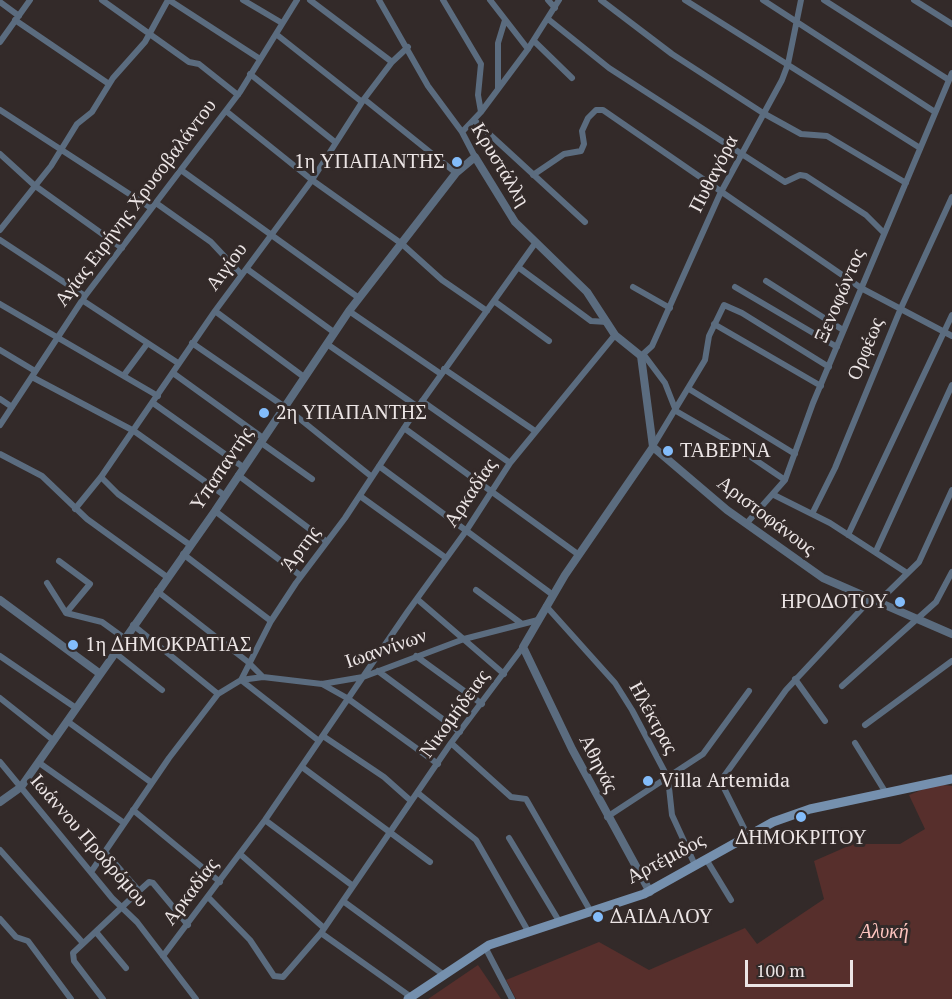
<!DOCTYPE html>
<html>
<head>
<meta charset="utf-8">
<style>
	body { margin:0 }
	#map { position:relative; width:952px; height:999px; overflow:hidden; background:#332a29; font-family:"PT Serif",serif }
	canvas { display:block }
	.scale { position:absolute; left:745px; top:960px; width:108px; height:27px; box-sizing:border-box; border:3px solid #ece5e5; border-top:0; padding-left:8px; font-size:18px; line-height:21px; white-space:nowrap; color:#ece5e5; -webkit-text-stroke:4px #332a29; paint-order:stroke }
</style>
</head>
<body>
<div id="map">
<canvas width="952" height="999"></canvas>
<div class="scale">100 m</div>
</div>
<script>
const c = document.querySelector('canvas').getContext('2d');
c.lineJoin = 'round';
function fill(path, color) { c.fillStyle = color; c.fill(path, 'evenodd'); }
const shape = rows => new Path2D(rows.map(r => 'M' + r).join(''));
function strokePath(path, color, width, dash) { c.strokeStyle = color; c.lineWidth = width; c.lineCap = dash ? 'butt' : 'round'; c.setLineDash(dash || []); c.stroke(path); }
function drawText(font, color, halo, rows, align = 'center') {
  c.font = font + ' "PT Serif",serif'; c.lineWidth = 6; c.setLineDash([]); c.textBaseline = 'middle'; c.strokeStyle = halo; c.fillStyle = color; for (const [text, x, y, turn = 0] of rows) {
    c.save(); c.translate(x, y); c.rotate((+turn || 0) * Math.PI / 180); c.textAlign = isNaN(turn) ? turn : align; if (halo) c.strokeText(text, 0, 0); c.fillText(text, 0, 0); c.restore();
  }
}
fill(shape([
	[936,784,952,786,952,999,516,999,506,980,599,942,649,970,745,928,757,944,824,899,814,861,853,844,900,844,925,829,909,795],
	[478,965,501,999,428,999]
]), '#572f2c');
strokePath(shape([
	[102,0,189,62,199,64,238,95],
	[169,0,260,59],
	[243,0,282,23],
	[310,0,392,62],
	[379,0,428,86,462,132,475,157],
	[443,0,481,64,478,95,481,112],
	[490,0,528,49],
	[548,0,555,8],
	[601,0,672,54,763,113,801,134,827,136,906,183],
	[685,0,920,148],
	[763,0,935,112],
	[824,0,949,80],
	[914,0,952,24],
	[0,2,19,16],
	[548,19,609,68,785,182,800,175,806,176,866,215,884,233],
	[15,20,109,84],
	[276,34,362,102],
	[534,41,572,78],
	[0,42,30,0],
	[250,74,335,142],
	[498,88,498,43,505,20],
	[364,99,456,173],
	[0,110,151,208],
	[226,111,312,180,402,244,442,280,487,311],
	[474,120,585,222],
	[462,132,481,112,528,49,559,0],
	[0,154,34,185,122,248],
	[181,170,359,298],
	[533,175,564,154,581,151,584,144,582,131,588,118,596,110,603,110,861,288,952,336],
	[156,203,211,242,241,274],
	[0,230,51,166,77,124,92,112,113,78,145,42,168,0],
	[0,240,85,296],
	[518,267,591,321,607,322],
	[247,269,335,333],
	[766,281,843,330],
	[633,287,670,308],
	[735,287,837,347],
	[82,300,178,363],
	[494,301,549,341],
	[0,304,158,396],
	[215,311,304,377],
	[349,311,441,374],
	[714,324,821,386],
	[192,343,285,407,372,477],
	[327,344,418,407],
	[0,350,35,371],
	[644,355,665,383,676,411,726,440,785,480],
	[641,356,652,346,720,194,782,80,788,64,801,0],
	[444,369,535,431],
	[173,373,263,438],
	[124,375,147,344],
	[32,377,134,431,224,495],
	[689,389,795,454],
	[0,399,12,407],
	[422,401,510,463],
	[153,403,243,467],
	[0,425,85,296,240,92,297,0],
	[404,428,579,555],
	[260,442,312,479],
	[653,446,705,360,709,336,724,305,742,313,829,367],
	[0,454,42,476,87,519,167,577],
	[379,466,553,595],
	[238,475,327,542],
	[101,477,118,494,190,545],
	[774,495,830,523,907,573],
	[360,496,446,558],
	[75,509,101,477,215,311,312,180,364,99,392,62,408,47],
	[215,511,301,576],
	[812,514,835,468,901,308,952,197],
	[746,524,785,480,813,403,952,73],
	[848,535,952,315],
	[876,551,952,385],
	[183,554,271,621],
	[59,561,90,584,66,613],
	[47,583,66,613,102,622,124,638],
	[476,590,522,624],
	[157,591,248,662,263,677,322,684,363,677,464,639,538,620],
	[417,599,504,674],
	[877,603,919,562,952,490],
	[546,606,615,683,632,710,668,778,672,815,695,865],
	[133,625,218,694],
	[114,652,162,690],
	[0,656,76,708],
	[416,656,482,704],
	[378,671,460,732],
	[795,679,825,721],
	[241,680,319,741],
	[241,680,263,677],
	[322,684,347,698,438,764],
	[842,686,936,602,952,572],
	[0,698,53,740],
	[67,721,152,783],
	[865,725,952,661],
	[323,736,384,777,411,801],
	[451,743,511,797,526,799,591,912],
	[855,743,886,793],
	[0,762,112,898,137,922,196,999],
	[38,762,124,823],
	[302,767,430,862],
	[418,793,476,840,528,931],
	[133,810,220,882],
	[607,817,703,754,749,691],
	[265,820,353,886],
	[747,834,722,784,722,779,786,690,870,600],
	[509,838,559,921],
	[0,850,83,943],
	[105,852,139,891,149,882,153,883,188,925],
	[240,854,324,928],
	[706,859,731,900],
	[91,872,169,758,218,694,241,680,271,621,296,583,345,518,418,407,536,242],
	[209,898,250,940,274,976,283,977,321,933,451,743,523,647],
	[343,901,444,975],
	[0,919,16,937,28,941,71,999],
	[96,932,126,968],
	[321,933,411,997],
	[485,947,512,999],
	[163,956,265,820,408,611,466,531,510,463,615,335],
	[103,999,74,961,73,953,139,891]
]), '#5b6c7f', 6);
strokePath(shape([
	[0,600,99,673],
	[0,802,21,787,215,511,349,311,456,173,475,157,515,222,587,292,615,335,641,356,653,447,727,510,823,578,952,634],
	[650,892,572,749,523,647,565,575,653,447]
]), '#5b6c7f', 8);
strokePath(shape([
	[408,999,489,945,644,894,773,822,810,809,952,779]
]), '#7590ae', 9);
for (const [x, y, r, color] of [
	[457,162,6,"#83bcfa"],
	[264,413,6,"#83bcfa"],
	[668,451,6,"#83bcfa"],
	[900,602,6,"#83bcfa"],
	[73,645,6,"#83bcfa"],
	[648,781,6,"#83bcfa"],
	[801,817,6,"#83bcfa"],
	[598,917,6,"#83bcfa"]
]) { const dot = new Path2D(); dot.arc(x, y, r, 0, 2 * Math.PI); c.fillStyle = color; c.fill(dot); strokePath(dot, '#332a29', 2); }
drawText('20px', '#ece5e5', '#332a29', [
	["1η ΥΠΑΠΑΝΤΗΣ",445,162,"right"],
	["2η ΥΠΑΠΑΝΤΗΣ",276,413],
	["ΤΑΒΕΡΝΑ",680,451],
	["ΗΡΟΔΟΤΟΥ",888,602,"right"],
	["1η ΔΗΜΟΚΡΑΤΙΑΣ",85,645],
	["Villa Artemida",660,781],
	["ΔΗΜΟΚΡΙΤΟΥ",801,838,"center"],
	["ΔΑΙΔΑΛΟΥ",610,917]
], 'left');
drawText('20px', '#ece5e5', '#332a29', [
	["Κρυστάλλη",500,165,59],
	["Πυθαγόρα",714,174,-63],
	["Αγίας Ειρήνης Χρυσοβαλάντου",136,203,-53],
	["Αιγίου",227,267,-53],
	["Ξενοφώντος",840,296,-67],
	["Ορφέως",866,349,-68],
	["Υπαπαντής",222,469,-56],
	["Αρκαδίας",471,493,-56],
	["Αριστοφάνους",766,516,37],
	["Άρτης",301,549,-53],
	["Ιωαννίνων",386,649,-19],
	["Νικομήδειας",455,714,-54],
	["Ηλέκτρας",653,718,61],
	["Αθηνάς",598,764,63],
	["Ιωάννου Προδρόμου",89,841,49],
	["Αρτέμιδος",666,859,-28],
	["Αρκαδίας",191,892,-53]
]);
drawText('italic 20px', '#fdc4bf', '#332a29', [
	["Αλυκή",884,932]
]);
</script>
</body>
</html>
